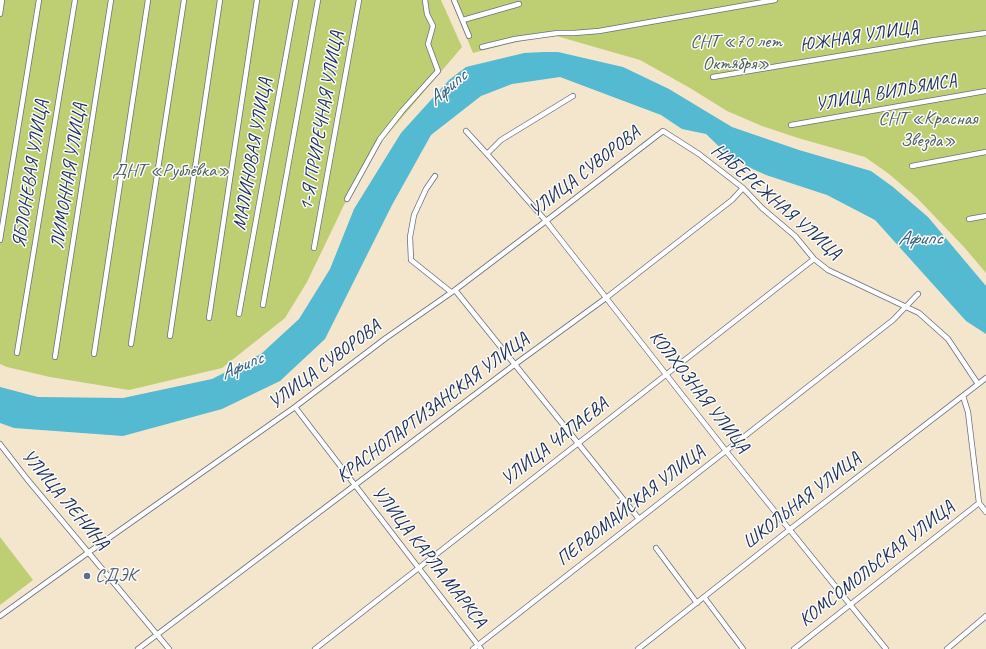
<!DOCTYPE html>
<html>
<head>
<meta charset="utf-8">
<style>
	body { margin:0 }
	canvas { display:block; background:#f3e6cc }
</style>
</head>
<body>
<canvas width="986" height="649"></canvas>
<script>
const c = document.querySelector('canvas').getContext('2d');
c.lineJoin = 'round';
function fill(path, color) { c.fillStyle = color; c.fill(path, 'evenodd'); }
const shape = rows => new Path2D(rows.map(r => 'M' + r).join(''));
function strokePath(path, color, width, dash) { c.strokeStyle = color; c.lineWidth = width; c.lineCap = dash ? 'butt' : 'round'; c.setLineDash(dash || []); c.stroke(path); }
function drawText(font, color, halo, rows, align = 'center') {
  c.font = font + ' Caveat,sans-serif'; c.lineWidth = 3; c.setLineDash([]); c.textBaseline = 'middle'; c.strokeStyle = halo; c.fillStyle = color; for (const [text, x, y, turn = 0] of rows) {
    c.save(); c.translate(x, y); c.rotate((+turn || 0) * Math.PI / 180); c.textAlign = isNaN(turn) ? turn : align; if (halo) c.strokeText(text, 0, 0); c.fillText(text, 0, 0); c.restore();
  }
}
fill(shape([
	[0,0,441,0,462,47,382,141,344,205,307,282,285,318,222,368,129,390,50,377,7,367,0,364],
	[451,0,986,0,986,273,964,247,917,198,889,174,865,157,798,138,762,126,727,111,690,88,640,60,553,35,548,35,508,44,473,53],
	[0,537,33,580,0,605]
]), '#bdcf72');
fill(shape([
	[544,52,558,52,623,67,669,89,732,127,799,150,871,171,893,187,928,217,986,286,986,334,966,321,875,220,827,195,766,175,733,160,706,134,682,129,661,115,560,77,512,84,481,96,431,135,392,205,325,339,280,381,222,409,123,436,14,428,0,423,0,387,38,397,123,398,212,379,261,354,299,319,330,269,354,209,401,133,449,80,466,67,524,53]
]), '#53bad1');
const minor = shape([
	[454,0,469,36],
	[0,14,2,0],
	[463,20,519,4],
	[482,47,515,39,558,33,574,33,599,31,775,0],
	[713,77,935,40,986,33],
	[791,125,986,91],
	[466,131,487,154,546,221,726,451,886,649],
	[487,154,501,140,573,96],
	[912,166,986,152],
	[435,176,426,189,414,215,410,237,411,260,451,292],
	[347,199,380,139,402,111,438,71,428,44,433,26,427,14,425,0],
	[969,219,986,216],
	[0,240,39,0],
	[314,248,359,0],
	[455,290,639,519],
	[263,305,318,0],
	[239,314,296,0],
	[209,318,257,0],
	[170,336,220,0],
	[131,344,184,0],
	[17,353,75,0],
	[94,354,148,0],
	[55,357,111,0],
	[963,396,968,412,979,503,986,512],
	[295,407,481,649],
	[0,444,27,479,169,649],
	[656,548,697,603],
	[704,597,743,649],
	[0,616,89,552,295,407,386,338,455,290,546,221,663,131,699,154,743,188,762,208,795,236,814,259,828,270,919,313,948,339,978,384],
	[138,649,514,365,606,298,732,200,743,188],
	[315,649,814,259],
	[473,649,893,320,918,294],
	[638,649,789,530,986,378],
	[794,649,979,503],
	[947,649,986,616]
]);
strokePath(minor, '#676f84', 6);
strokePath(minor, '#fff', 4.5);
for (const [x, y, r, color] of [
	[87,576,4,"#5c6f8a"]
]) { const dot = new Path2D(); dot.arc(x, y, r, 0, 2 * Math.PI); c.fillStyle = color; c.fill(dot); strokePath(dot, '#fdfcf7', 1.5); }
drawText('19px', '#1b2f5e', '#fdfcf7', [
	["ЮЖНАЯ УЛИЦА",859,37,-9],
	["УЛИЦА ВИЛЬЯМСА",886,93,-10],
	["1-Я ПРИРЕЧНАЯ УЛИЦА",322,121,-80],
	["МАЛИНОВАЯ УЛИЦА",253,154,-80],
	["УЛИЦА СУВОРОВА",585,172,-38],
	["ЯБЛОНЕВАЯ УЛИЦА",31,174,-81],
	["ЛИМОННАЯ УЛИЦА",69,176,-81],
	["НАБЕРЕЖНАЯ УЛИЦА",776,202,41],
	["УЛИЦА СУВОРОВА",325,365,-37],
	["КОЛХОЗНАЯ УЛИЦА",699,392,52],
	["КРАСНОПАРТИЗАНСКАЯ УЛИЦА",433,408,-37],
	["УЛИЦА ЧАПАЕВА",555,442,-38],
	["УЛИЦА ЛЕНИНА",65,500,50],
	["ШКОЛЬНАЯ УЛИЦА",802,501,-38],
	["ПЕРВОМАЙСКАЯ УЛИЦА",631,506,-38],
	["УЛИЦА КАРЛА МАРКСА",429,557,52],
	["КОМСОМОЛЬСКАЯ УЛИЦА",877,564,-38]
]);
drawText('19px', '#4c5f64', '#fdfcf7', [
	["СНТ «70 лет",736,42],
	["Октября»",736,64],
	["СНТ «Красная",928,119],
	["Звезда»",928,141],
	["ДНТ «Рублёвка»",171,171]
]);
drawText('19px', '#4e5e75', '#fdfcf7', [
	["СДЭК",95,576]
], 'left');
drawText('italic 20px', '#2f6086', '#fdfcf7', [
	["Афипс",448,88,-41],
	["Афипс",920,239],
	["Афипс",242,366,-23]
]);
</script>
</body>
</html>
